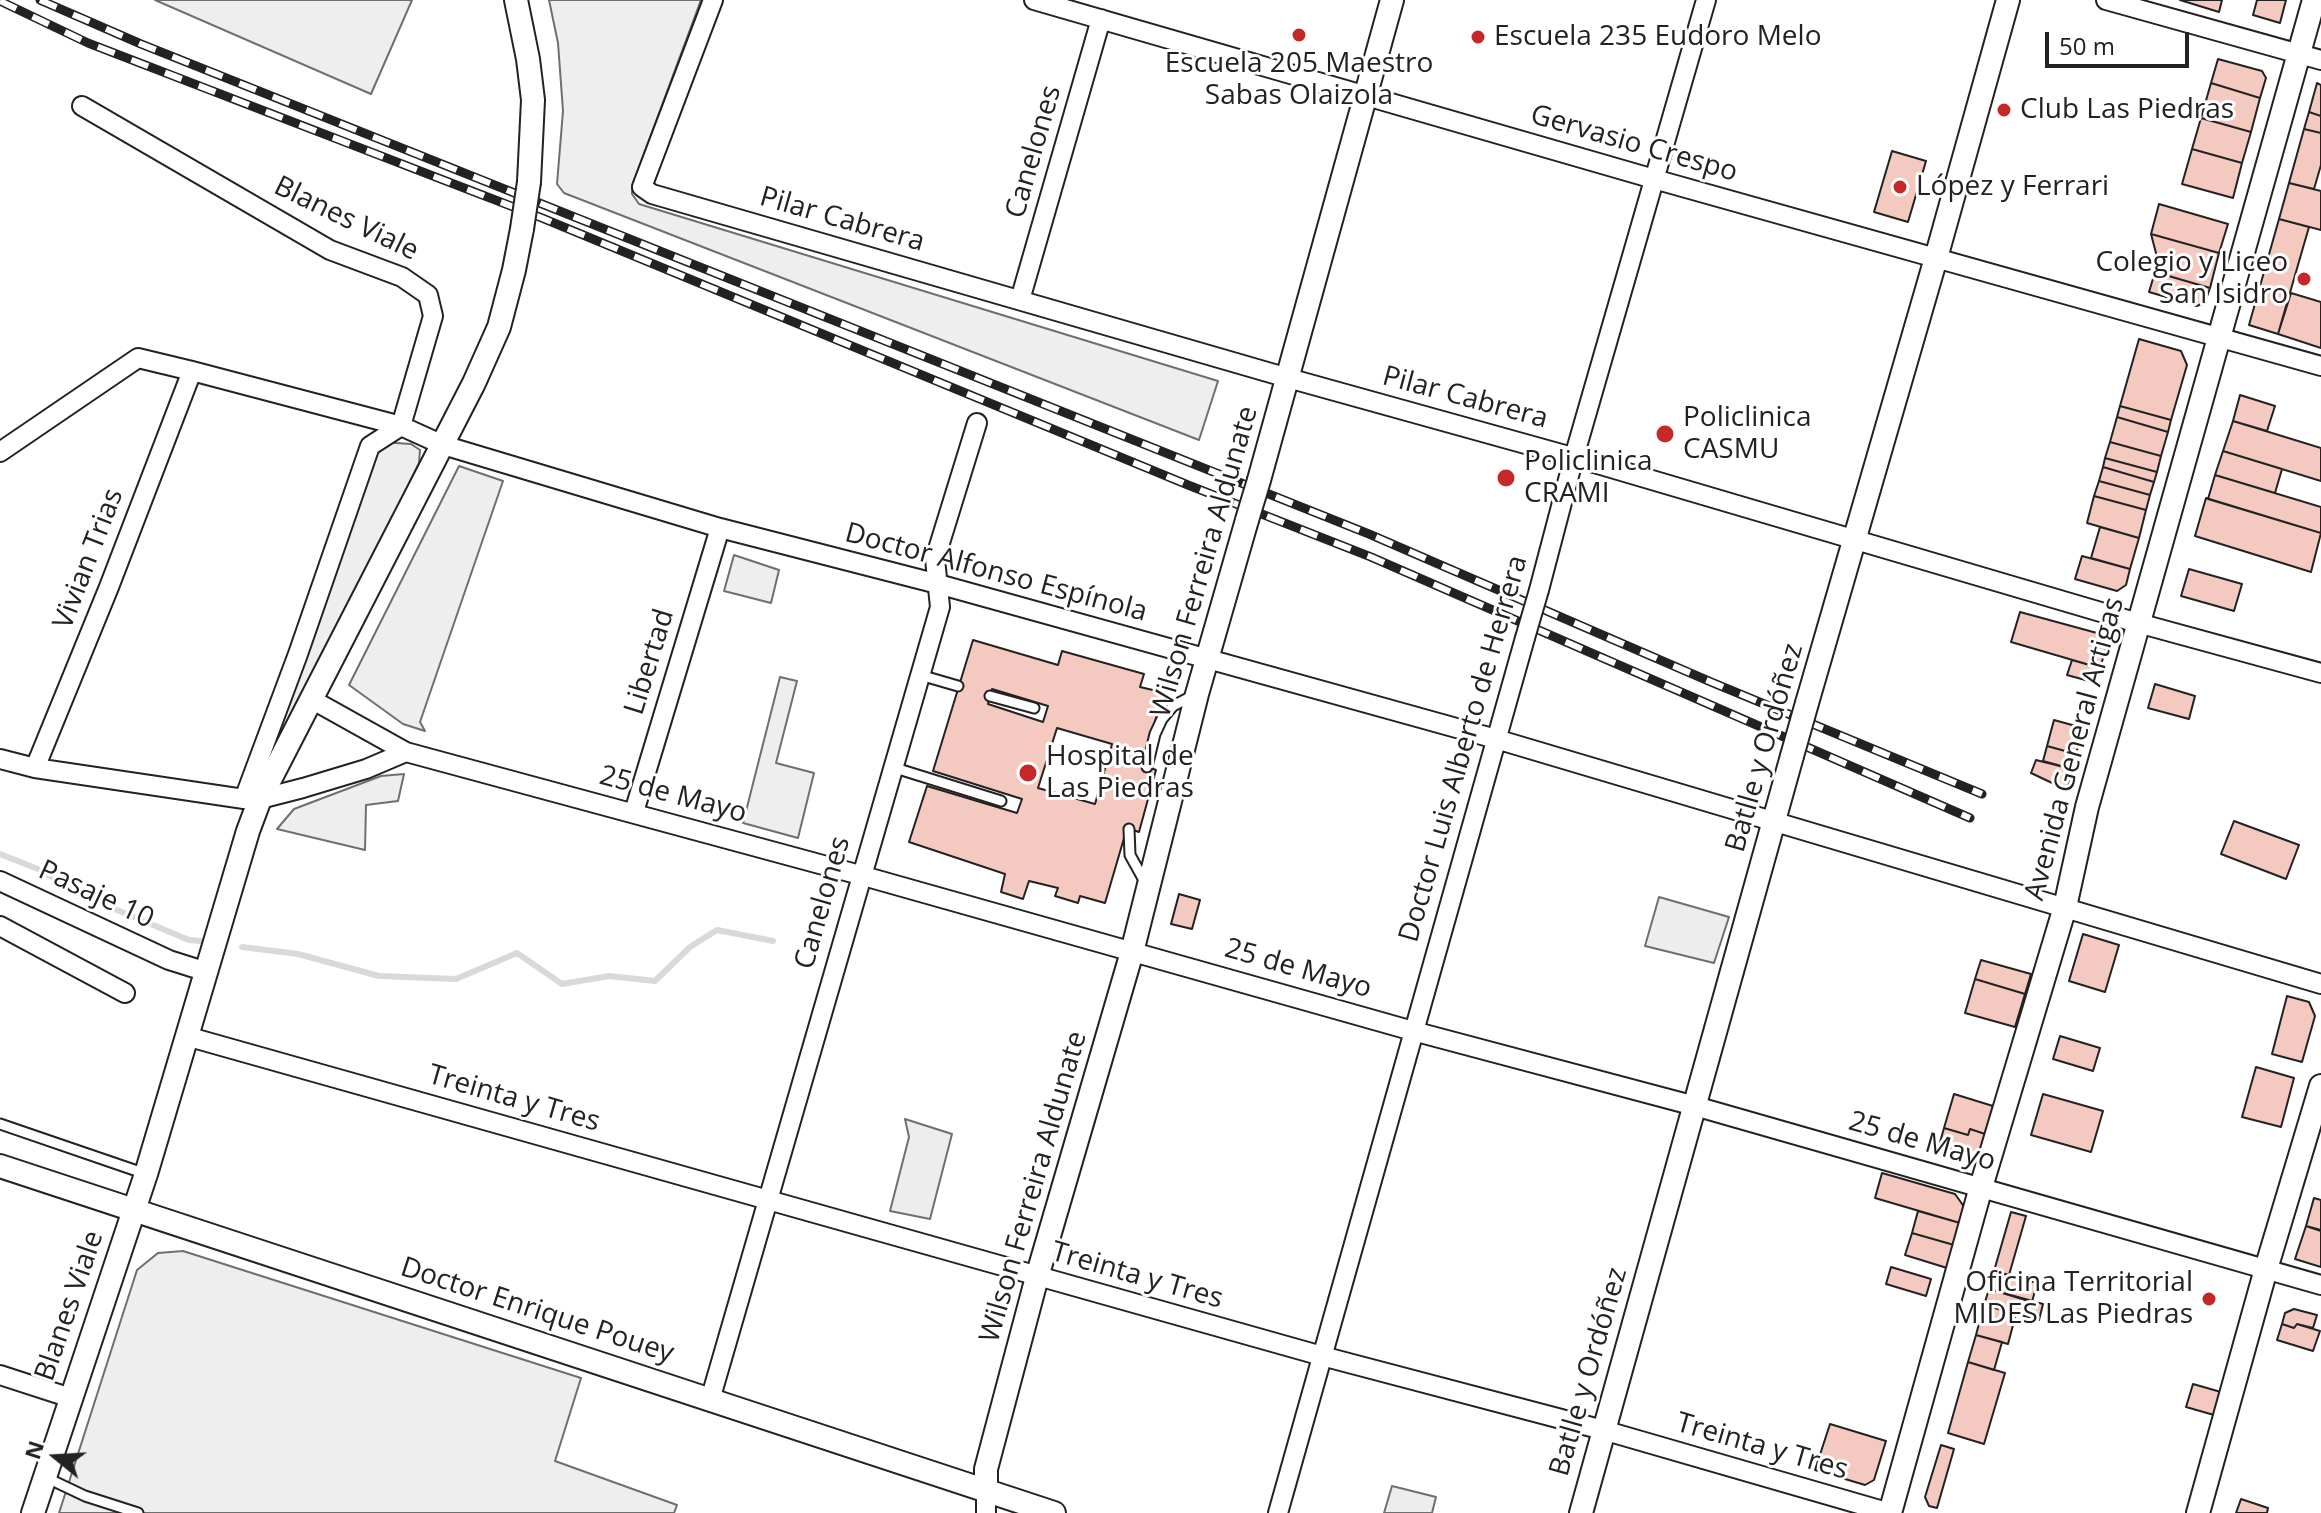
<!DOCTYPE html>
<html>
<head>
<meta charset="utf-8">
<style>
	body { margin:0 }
	#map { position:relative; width:2321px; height:1513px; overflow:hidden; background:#fff; font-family:"Open Sans",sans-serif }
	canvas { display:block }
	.north { position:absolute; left:16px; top:1417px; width:80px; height:80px; -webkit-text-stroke:6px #fff; paint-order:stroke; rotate:288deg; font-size:22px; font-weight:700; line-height:32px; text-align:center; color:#222 }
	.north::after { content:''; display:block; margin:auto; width:28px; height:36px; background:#222; clip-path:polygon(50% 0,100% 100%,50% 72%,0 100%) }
	.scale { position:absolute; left:2045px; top:32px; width:144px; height:36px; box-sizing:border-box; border:4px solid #222; border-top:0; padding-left:10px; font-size:24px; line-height:28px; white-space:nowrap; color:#222; -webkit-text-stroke:6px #fff; paint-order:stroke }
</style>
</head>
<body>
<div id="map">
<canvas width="2321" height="1513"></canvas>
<div class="north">N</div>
<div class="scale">50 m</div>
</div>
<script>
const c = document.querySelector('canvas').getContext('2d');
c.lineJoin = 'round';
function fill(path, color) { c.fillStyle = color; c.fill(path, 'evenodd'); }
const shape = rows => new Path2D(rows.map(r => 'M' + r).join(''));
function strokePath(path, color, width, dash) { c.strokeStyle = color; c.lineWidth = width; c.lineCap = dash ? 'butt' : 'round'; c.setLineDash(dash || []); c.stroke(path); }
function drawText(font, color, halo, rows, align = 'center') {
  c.font = font + ' "Open Sans",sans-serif'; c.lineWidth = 6; c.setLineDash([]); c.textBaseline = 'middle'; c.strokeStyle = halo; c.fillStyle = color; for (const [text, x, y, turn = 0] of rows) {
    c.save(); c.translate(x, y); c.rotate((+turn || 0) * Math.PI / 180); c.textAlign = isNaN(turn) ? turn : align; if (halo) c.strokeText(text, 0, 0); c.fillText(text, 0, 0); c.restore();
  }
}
const green = shape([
	[155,0,412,0,371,94,155,0],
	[549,0,701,0,632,186,632,194,639,204,1218,381,1199,440,564,193,557,184,563,111,558,43,549,0],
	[381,442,411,444,420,450,419,463,273,768,261,780,370,454,381,442],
	[459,466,503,481,420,722,425,731,403,724,349,685,459,466],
	[734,555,779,570,771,603,724,591,734,555],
	[780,677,797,681,776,763,814,773,798,838,743,823,780,677],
	[404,774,398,801,366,805,365,850,277,829,294,809,381,776,404,774],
	[183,1251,581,1378,555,1461,677,1505,674,1513,59,1513,137,1270,158,1253,183,1251]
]);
fill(green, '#eee');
strokePath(green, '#6f6f6f', 2);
const parking = shape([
	[1659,897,1729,917,1714,963,1645,946,1659,897],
	[905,1119,952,1134,930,1219,890,1211,909,1137,905,1119],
	[1392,1486,1436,1497,1432,1513,1384,1513,1392,1486]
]);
fill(parking, '#ededed');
strokePath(parking, '#6f6f6f', 2);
strokePath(shape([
	[0,854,38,869,86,897,189,940,202,941],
	[242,947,298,954,379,976,456,979,517,953,562,984,609,976,655,981,690,947,717,930,773,941]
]), '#d9d9d9', 6);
const building = shape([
	[2180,0,2222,0,2219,12,2180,0],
	[2257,0,2286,0,2280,23,2253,15,2257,0],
	[2218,59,2262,71,2266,78,2260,98,2211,83,2218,59],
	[2211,83,2260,98,2251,132,2201,118,2211,83],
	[2317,83,2321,85,2321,116,2309,112,2317,83],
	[2309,112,2321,116,2321,133,2304,129,2309,112],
	[2201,118,2251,132,2242,163,2192,149,2201,118],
	[2304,129,2321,133,2321,165,2314,189,2289,183,2304,129],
	[2192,149,2242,163,2233,198,2182,184,2192,149],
	[1892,151,1926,161,1908,222,1874,212,1892,151],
	[2289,183,2321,191,2321,230,2279,219,2289,183],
	[2159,204,2228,224,2219,253,2151,234,2159,204],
	[2279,219,2309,227,2278,334,2249,325,2279,219],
	[2151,234,2219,253,2210,288,2155,272,2157,257,2151,234],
	[2155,272,2210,288,2205,302,2197,306,2149,292,2155,272],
	[2291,293,2321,302,2321,348,2278,334,2291,293],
	[2139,339,2181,351,2187,365,2171,420,2120,406,2139,339],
	[2240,395,2275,406,2267,431,2233,421,2240,395],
	[2120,406,2171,420,2168,432,2117,417,2120,406],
	[2117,417,2168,432,2161,456,2110,442,2117,417],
	[2233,421,2321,448,2321,481,2223,451,2233,421],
	[2110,442,2161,456,2157,472,2105,458,2110,442],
	[2223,451,2282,469,2275,493,2215,475,2223,451],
	[2105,458,2157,472,2154,482,2103,467,2105,458],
	[2103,467,2154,482,2150,495,2099,481,2103,467],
	[2215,475,2321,507,2321,533,2208,499,2215,475],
	[2099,481,2150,495,2146,510,2094,496,2099,481],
	[2094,496,2146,510,2139,538,2087,523,2094,496],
	[2206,498,2321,533,2311,572,2195,536,2206,498],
	[2100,527,2139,538,2130,569,2091,558,2100,527],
	[2082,556,2130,569,2126,585,2117,591,2075,579,2082,556],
	[2189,569,2242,584,2234,611,2181,596,2189,569],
	[2020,612,2097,633,2107,645,2100,668,2011,642,2020,612],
	[973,640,1058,665,1062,651,1144,674,1140,687,1157,691,1160,695,1161,700,1143,765,1156,770,1139,832,1127,828,1105,903,1080,896,1078,903,1055,896,1058,888,1029,881,1023,899,1001,892,1005,874,909,842,927,786,1017,813,1022,799,933,771,973,640],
	[992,689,1048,706,1043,722,988,704,992,689],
	[1057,728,1112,744,1095,804,1038,788,1057,728],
	[2072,660,2100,668,2096,683,2067,675,2072,660],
	[2155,684,2195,696,2189,719,2148,708,2155,684],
	[2054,720,2083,728,2076,754,2047,746,2054,720],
	[2047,746,2076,754,2072,769,2043,761,2047,746],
	[2036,760,2072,769,2067,790,2031,773,2036,760],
	[2234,821,2299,845,2286,879,2221,854,2234,821],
	[1179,894,1200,900,1192,929,1171,924,1179,894],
	[2083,934,2119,945,2105,992,2069,981,2083,934],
	[1981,960,2031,974,2025,994,1975,979,1981,960],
	[1975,979,2025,994,2015,1027,1965,1013,1975,979],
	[2287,996,2309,1002,2315,1016,2302,1062,2272,1054,2287,996],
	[2060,1036,2100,1048,2093,1071,2053,1059,2060,1036],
	[2256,1067,2294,1078,2281,1127,2242,1117,2256,1067],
	[1954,1094,1993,1106,1985,1134,1970,1129,1968,1135,1944,1128,1954,1094],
	[2043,1094,2103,1111,2091,1152,2031,1135,2043,1094],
	[1944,1128,1968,1135,1970,1129,1985,1134,1978,1158,1939,1146,1944,1128],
	[1882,1173,1955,1194,1965,1208,1960,1223,1875,1198,1882,1173],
	[2314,1198,2321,1200,2321,1230,2306,1226,2314,1198],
	[1918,1211,1960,1223,1954,1245,1912,1233,1918,1211],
	[2011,1212,2026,1216,2009,1275,1994,1271,2011,1212],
	[2306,1226,2321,1231,2321,1267,2295,1259,2306,1226],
	[1912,1233,1954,1245,1947,1268,1905,1255,1912,1233],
	[1891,1267,1931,1279,1926,1296,1886,1284,1891,1267],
	[1994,1271,2037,1283,2032,1302,1989,1289,1994,1271],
	[1989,1289,2043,1304,2039,1320,1984,1305,1989,1289],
	[1984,1305,2016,1314,2008,1344,1976,1335,1984,1305],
	[2294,1309,2317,1315,2313,1328,2297,1324,2294,1328,2282,1324,2285,1313,2294,1309],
	[2282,1324,2294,1328,2297,1324,2320,1331,2313,1351,2277,1340,2282,1324],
	[1976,1335,2002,1342,1994,1370,1968,1362,1976,1335],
	[1968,1362,2005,1373,1984,1444,1948,1433,1968,1362],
	[2193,1384,2221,1392,2214,1415,2186,1407,2193,1384],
	[1830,1424,1886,1441,1874,1480,1865,1485,1815,1470,1830,1424],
	[1941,1445,1954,1449,1937,1508,1929,1506,1925,1497,1941,1445],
	[2241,1499,2268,1508,2267,1513,2236,1513,2241,1499]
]);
fill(building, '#f3c9c0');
strokePath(building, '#222', 2);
const service = shape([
	[920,675,958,686],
	[990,696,1034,708],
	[892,767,1001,801],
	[1147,767,1155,734,1162,719,1173,706,1194,695],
	[1129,829,1130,855,1145,882],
	[0,1124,146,1174],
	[45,1477,85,1496,138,1513]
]);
const minor = shape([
	[713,0,642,187,652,194,1288,378,1601,465,2138,623,2321,673],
	[1034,0,1654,179,2321,366],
	[2106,0,2321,60],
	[82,106,330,250,402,277,428,295,433,316,401,426,370,446,298,654,244,799,260,799,303,788,366,769,406,752],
	[1020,300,1101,19],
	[0,452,138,358,192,371,401,426,443,445,720,528,938,584,1496,739,2321,984],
	[1539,590,1574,457,1706,0],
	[311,699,406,752,860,875,1413,1031,1695,1106,2321,1285],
	[0,759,35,768,244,799],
	[35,768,109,587,192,371],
	[634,812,720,528],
	[0,881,169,960,207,972],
	[0,926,125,993],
	[186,1036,1322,1356,1603,1430,1890,1513],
	[0,1375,71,1398],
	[710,1400,940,607,935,559,977,423],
	[986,1513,986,1491],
	[1278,1513,1525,638]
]);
const tertiary = shape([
	[516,0,528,59,533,100,529,182],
	[1259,480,1392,0],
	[1807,703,1936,258,2008,0],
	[0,1166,1054,1513],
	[986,1491,986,1469,1037,1277,1132,952,1197,694,1247,520],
	[33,1513,146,1174,248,831,260,799,474,383,499,327,514,270,522,229],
	[1581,1513,1792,756],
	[1890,1513,1981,1187,2065,907,2087,807,2314,0],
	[2198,1513,2266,1269,2321,1086]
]);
strokePath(service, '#222', 13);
strokePath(minor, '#222', 22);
strokePath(tertiary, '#222', 26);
strokePath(service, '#fff', 9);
strokePath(minor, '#fff', 18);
strokePath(tertiary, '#fff', 22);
const rail = shape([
	[40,0,141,44,1369,534,1711,682,1982,794],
	[0,1,88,43,542,218,1188,485,1371,557,1970,818]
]);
strokePath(rail, '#222', 9);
strokePath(rail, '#fff', 6, [18]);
const minorBridge = shape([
	[1525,638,1539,590]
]);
const tertiaryBridge = shape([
	[522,229,529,182],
	[1247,520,1259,480],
	[1792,756,1807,703]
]);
strokePath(minorBridge, '#222', 22, []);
strokePath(tertiaryBridge, '#222', 26, []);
strokePath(minorBridge, '#fff', 18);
strokePath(tertiaryBridge, '#fff', 22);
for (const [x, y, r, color] of [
	[1299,35,8,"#c62828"],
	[1478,37,8,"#c62828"],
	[2004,110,8,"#c62828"],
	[1900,187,8,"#c62828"],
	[2304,279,8,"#c62828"],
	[1665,434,10,"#c62828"],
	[1506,478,10,"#c62828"],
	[1028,773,10,"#c62828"],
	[2209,1299,8,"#c62828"]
]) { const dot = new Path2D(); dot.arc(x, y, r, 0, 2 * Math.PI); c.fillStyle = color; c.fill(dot); strokePath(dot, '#fff', 3); }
drawText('28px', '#222', '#fff', [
	["Escuela 235 Eudoro Melo",1494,37],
	["Escuela 205 Maestro",1299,64,"center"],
	["Sabas Olaizola",1299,96,"center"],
	["Club Las Piedras",2020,110],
	["López y Ferrari",1916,187],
	["Colegio y Liceo",2288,263,"right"],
	["San Isidro",2288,295,"right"],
	["Policlinica",1683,418],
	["CASMU",1683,450],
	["Policlinica",1524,462],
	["CRAMI",1524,494],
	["Hospital de",1046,757],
	["Las Piedras",1046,789],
	["Oficina Territorial",2193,1283,"right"],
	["MIDES Las Piedras",2193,1315,"right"]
], 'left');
drawText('28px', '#222', '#fff', [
	["Gervasio Crespo",1634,144,16],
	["Canelones",1034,152,-74],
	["Blanes Viale",346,219,26],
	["Pilar Cabrera",842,220,16],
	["Pilar Cabrera",1465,398,15],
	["Vivian Trias",89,559,-69],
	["Wilson Ferreira Aldunate",1205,562,-74],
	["Doctor Alfonso Espínola",996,573,15],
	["Libertad",650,662,-73],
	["Batlle y Ordóñez",1765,748,-74],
	["Doctor Luis Alberto de Herrera",1464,749,-74],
	["Avenida General Artigas",2075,749,-75],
	["25 de Mayo",673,795,15],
	["Pasaje 10",96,895,25],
	["Canelones",823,903,-74],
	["25 de Mayo",1298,969,16],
	["Treinta y Tres",514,1099,16],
	["25 de Mayo",1922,1142,16],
	["Wilson Ferreira Aldunate",1034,1187,-74],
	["Treinta y Tres",1137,1276,16],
	["Blanes Viale",70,1306,-71],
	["Doctor Enrique Pouey",537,1311,18],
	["Batlle y Ordóñez",1589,1372,-74],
	["Treinta y Tres",1762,1447,16]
]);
</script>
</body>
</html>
